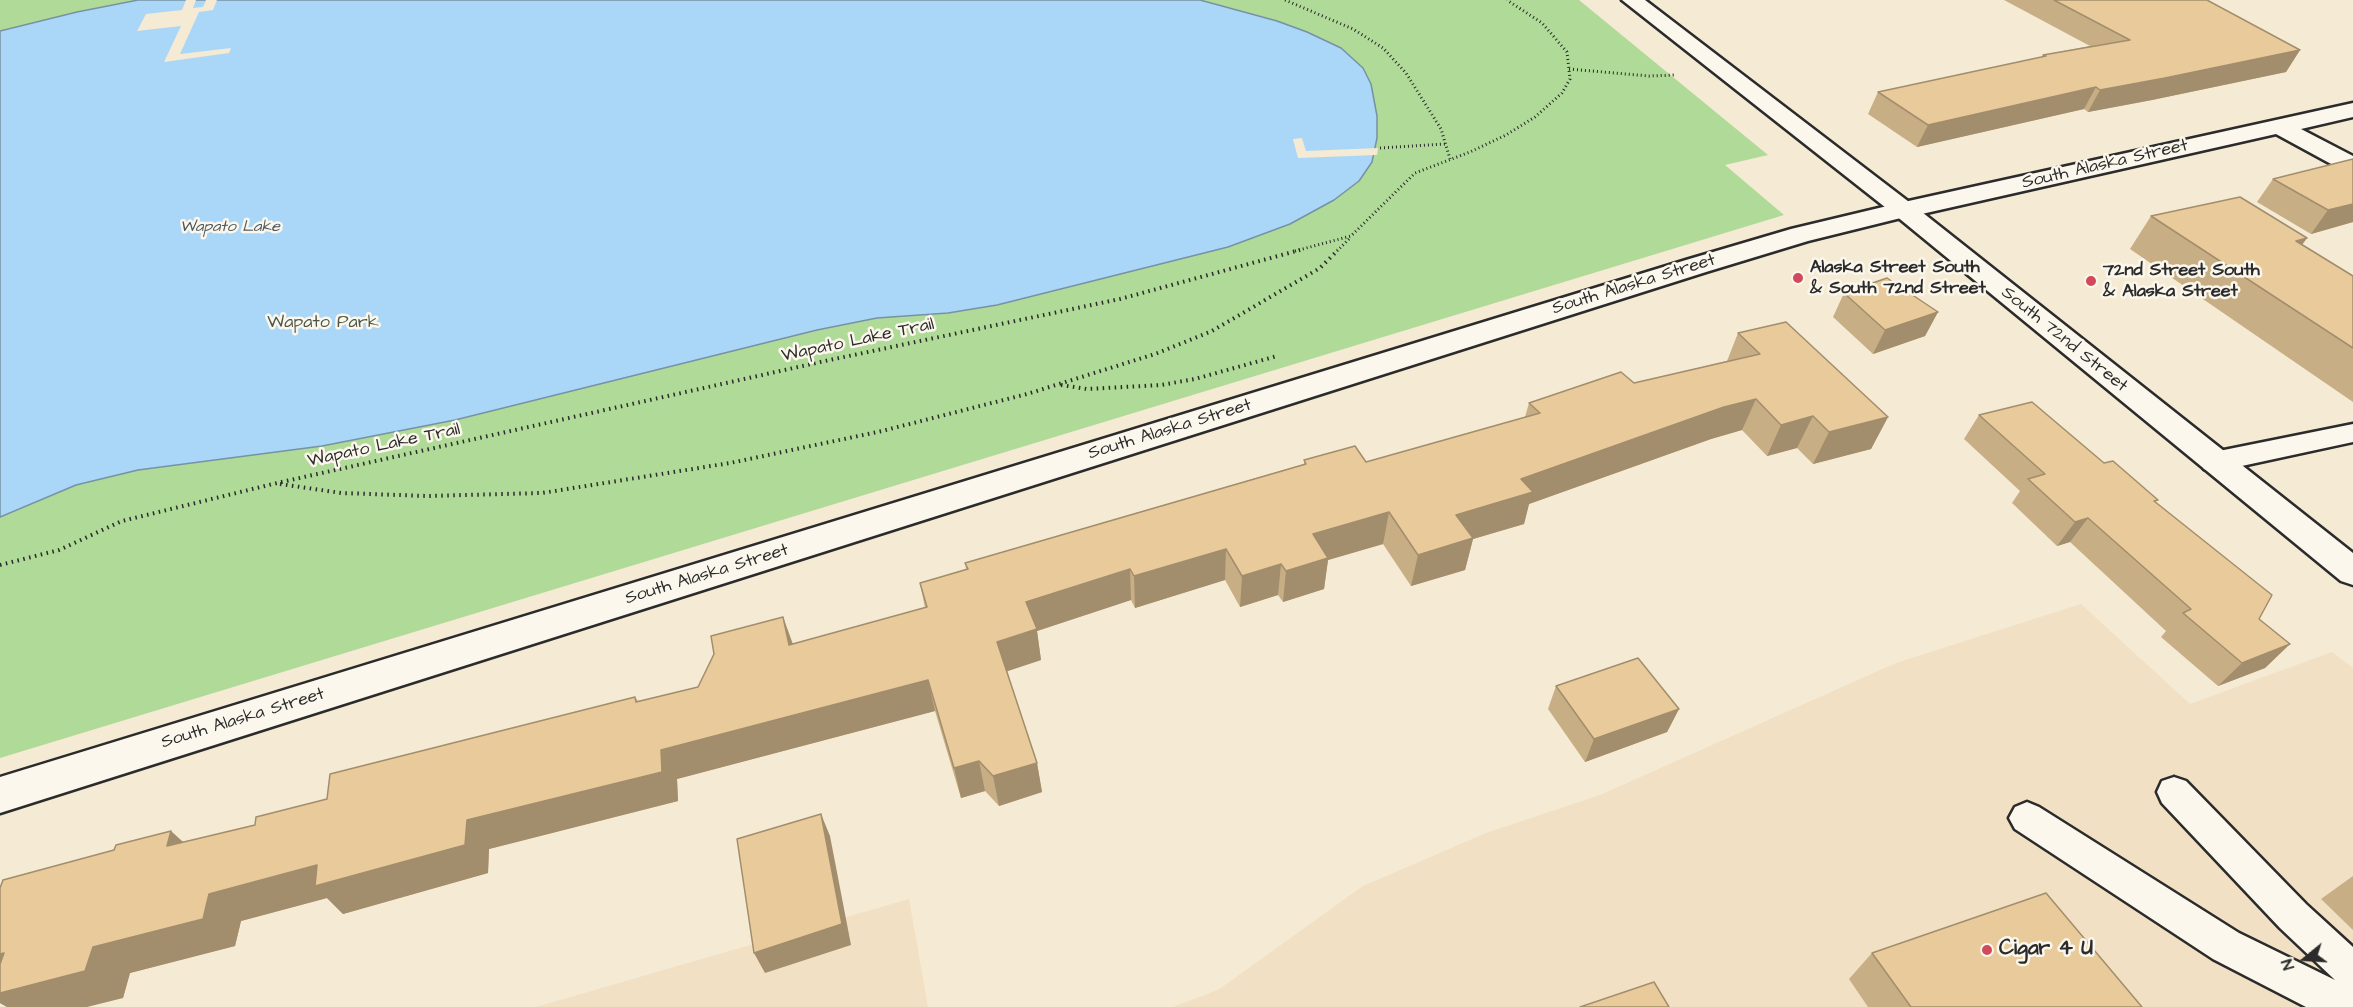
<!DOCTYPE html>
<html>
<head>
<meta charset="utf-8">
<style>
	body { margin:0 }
	#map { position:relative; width:2353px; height:1007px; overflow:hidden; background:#f5ead4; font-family:"Architects Daughter",sans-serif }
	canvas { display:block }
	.north { position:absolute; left:2275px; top:929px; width:60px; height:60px; -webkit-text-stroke:4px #fbf7ec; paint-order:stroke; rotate:252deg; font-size:16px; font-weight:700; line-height:24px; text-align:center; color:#2b2b2b }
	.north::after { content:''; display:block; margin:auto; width:21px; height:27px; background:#2b2b2b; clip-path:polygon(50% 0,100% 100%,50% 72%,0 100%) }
</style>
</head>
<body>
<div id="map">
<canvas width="2353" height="1007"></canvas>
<div class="north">N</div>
</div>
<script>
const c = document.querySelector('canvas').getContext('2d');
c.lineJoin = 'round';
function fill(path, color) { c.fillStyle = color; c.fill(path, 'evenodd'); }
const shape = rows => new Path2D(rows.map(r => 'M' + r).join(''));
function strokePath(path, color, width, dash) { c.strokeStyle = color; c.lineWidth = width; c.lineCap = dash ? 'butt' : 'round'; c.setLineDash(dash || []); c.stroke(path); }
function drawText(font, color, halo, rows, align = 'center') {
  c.font = font + ' "Architects Daughter",sans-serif'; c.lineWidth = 5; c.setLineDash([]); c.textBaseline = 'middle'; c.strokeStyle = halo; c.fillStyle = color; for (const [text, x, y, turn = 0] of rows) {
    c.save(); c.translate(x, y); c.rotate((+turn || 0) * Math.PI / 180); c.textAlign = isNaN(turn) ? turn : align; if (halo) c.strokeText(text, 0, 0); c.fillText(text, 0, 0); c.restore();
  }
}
fill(shape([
	[2081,604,2190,704,2332,652,2353,668,2353,1007,1173,1007,1218,990,1363,886,1486,833,1600,795,1896,663],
	[909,899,928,1007,536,1007]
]), '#f1e0c3');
fill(shape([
	[0,0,1579,0,1768,155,1725,165,1784,215,0,758]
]), '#b0da97');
const water = shape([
	[138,0,1200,0,1277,21,1307,32,1341,48,1363,68,1371,84,1377,116,1377,138,1372,162,1359,181,1334,200,1290,224,1228,247,997,305,948,313,877,318,817,330,455,420,322,446,138,470,76,485,0,517,0,31,77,12,138,0]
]);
fill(water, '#aad7f7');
strokePath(water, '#7792a5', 1.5);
fill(shape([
	[186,0,196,0,193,8,203,7,206,0,217,0,213,10,199,12,180,54,231,48,229,53,164,62,181,26,137,31,146,14,182,10],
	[1302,138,1306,151,1378,148,1377,155,1298,158,1293,139]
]), '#f5ead4');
const lane = shape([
	[2353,424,2353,442,2214,472,2204,469,2200,462,2204,455,2214,452,2353,424],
	[2174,777,2186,781,2306,904,2353,947,2353,1007,2306,1007,2213,959,2015,829,2009,818,2015,807,2027,802,2039,807,2239,933,2335,980,2280,928,2162,803,2157,792,2162,781,2174,777]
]);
const street = shape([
	[2353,103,2353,117,2301,129,2353,156,2353,173,2344,171,2276,134,1904,218,1895,215,1891,210,1895,205,1904,202,2353,103]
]);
const secondary = shape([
	[1904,202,1913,205,1917,210,1913,215,1808,241,1706,272,0,813,0,777,1686,260,1791,229,1904,202]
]);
const primary = shape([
	[1622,0,1645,0,1913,205,2353,553,2353,585,2341,581,1895,215,1622,0]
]);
strokePath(lane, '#2b2b2b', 5);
strokePath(street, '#2b2b2b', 5);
strokePath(secondary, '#2b2b2b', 5);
strokePath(primary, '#2b2b2b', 5);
strokePath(shape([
	[1285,0,1353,29,1383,48,1406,73,1441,129,1450,159],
	[1569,69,1649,76,1676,75],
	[1380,148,1446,144],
	[1295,251,1351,236,1415,173,1470,152,1506,135,1535,117,1562,93,1570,79,1567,52,1542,23,1507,0],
	[1337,251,1350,238]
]), '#2b2b2b', 3, [1, 3]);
strokePath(shape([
	[1061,385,1087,389,1161,385,1195,379,1277,356],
	[280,484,341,493,427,496,542,493,730,463,882,431,1027,394,1155,354,1212,331,1320,268,1338,250],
	[0,565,59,550,122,521,277,483,825,361,1120,299,1300,250]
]), '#2b2b2b', 4, [1.5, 4.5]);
fill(lane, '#fbf7ec');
fill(street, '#fbf7ec');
fill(secondary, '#fbf7ec');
fill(primary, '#fbf7ec');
fill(shape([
	[2004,0,2207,0,2300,50,2286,72,2152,100,2088,112,2084,109,1917,147,1868,114,1878,92,2042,57,2043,55,2090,46],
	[2273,179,2353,222,2311,234,2257,202],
	[2151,216,2307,238,2302,245,2353,276,2353,402,2130,249],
	[1844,293,1938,312,1925,336,1873,354,1833,317],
	[1738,333,1888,417,1871,449,1813,464,1797,448,1767,456,1742,430,1711,439,1529,504,1524,524,1473,539,1465,570,1411,586,1383,544,1328,560,1324,589,1283,602,1278,595,1240,607,1225,580,1135,608,1131,600,1037,631,1041,660,1007,671,1037,763,1042,792,999,806,985,791,961,798,935,711,677,779,678,801,489,849,488,873,343,914,327,898,241,921,235,946,130,973,123,998,7,1007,0,1003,0,888,255,825,327,799,635,697,638,701,698,687,783,617,793,644,925,608,920,583,966,569,965,563,1304,464,1304,460,1366,462,1525,417,1529,403,1634,383,1727,361],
	[1979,415,2104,463,2156,502,2259,619,2290,644,2265,668,2218,686,2161,637,2166,631,2070,542,2057,546,2012,503,2020,491,1964,439],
	[1556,686,1679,709,1667,732,1585,762,1548,709],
	[2353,876,2353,930,2321,899],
	[1872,953,2142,1007,1868,1007,1849,979]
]), '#c8ae85');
fill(shape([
	[2300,50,2286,72,2152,100,2088,112,2100,90],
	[2096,87,2084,109,1917,147,1928,125],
	[2353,204,2353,222,2311,234,2328,210],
	[2307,238,2282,271,2296,241],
	[1938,312,1925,336,1873,354,1885,330],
	[1756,399,1742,430,1711,439,1529,504,1524,524,1473,539,1465,570,1411,586,1418,555,1456,515,1521,479,1724,407],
	[1813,416,1797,448,1767,456,1781,425],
	[1888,417,1871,449,1813,464,1829,432],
	[1389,512,1383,544,1328,560,1324,589,1283,602,1286,571,1313,534],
	[2088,518,2070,542,2057,546,2075,522],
	[1226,549,1225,580,1135,608,1134,576],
	[1281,564,1278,595,1240,607,1242,576],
	[1130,569,1131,600,1037,631,1041,660,1002,673,997,642,1026,602],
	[783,617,794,648,789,645],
	[2290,644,2265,668,2218,686,2242,663],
	[928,680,935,711,677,779,678,801,489,849,488,873,343,914,327,898,241,921,235,946,130,973,123,998,87,1007,7,1007,0,1003,0,993,93,947,209,894,467,820,661,750],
	[1679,709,1667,732,1585,762,1594,739],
	[979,761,985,791,961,798,954,768],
	[1037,763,1042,792,999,806,993,776],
	[821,814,830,836,851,945,765,973,754,953],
	[171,831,203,860,167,846],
	[4,953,0,977,0,954]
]), '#a28d6c');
const building = shape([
	[2054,0,2207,0,2300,50,2165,78,2100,90,2096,87,1928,125,1878,92,2046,56,2043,55,2130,40,2054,0],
	[2353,159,2353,204,2328,210,2273,179,2353,159],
	[2240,197,2307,238,2296,241,2353,276,2353,348,2151,216,2240,197],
	[1887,278,1938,312,1885,330,1844,293,1887,278],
	[1786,322,1888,417,1829,432,1813,416,1781,425,1756,399,1724,407,1521,479,1533,492,1456,515,1473,538,1418,555,1389,512,1313,534,1328,558,1286,571,1281,564,1242,576,1226,549,1134,576,1130,569,1026,602,1037,629,997,642,1037,763,993,776,979,761,954,768,928,680,661,750,662,772,467,820,465,845,315,886,317,865,209,894,203,919,93,947,85,971,0,993,0,964,4,953,0,954,0,888,3,880,114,850,116,845,171,831,167,846,255,825,256,817,327,799,330,774,635,697,636,702,698,687,714,654,711,636,783,617,789,645,927,607,920,583,968,569,965,563,1306,464,1304,460,1355,446,1366,462,1540,413,1529,403,1621,372,1634,383,1760,354,1738,333,1786,322],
	[2032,402,2104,463,2113,461,2158,500,2154,501,2272,595,2259,619,2290,644,2242,663,2183,613,2191,609,2088,518,2075,522,2028,479,2045,474,1979,415,2032,402],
	[1638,658,1679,709,1594,739,1556,686,1638,658],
	[821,814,842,924,754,953,737,839,821,814],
	[2046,893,2142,1007,1911,1007,1872,953,2046,893],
	[1654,982,1669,1007,1580,1007,1654,982]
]);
fill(building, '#e8ca9b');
strokePath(building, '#a28d6c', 1.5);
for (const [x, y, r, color] of [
	[1798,278,6,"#d1495b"],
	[2091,281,6,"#d1495b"],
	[1987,950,6,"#d1495b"]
]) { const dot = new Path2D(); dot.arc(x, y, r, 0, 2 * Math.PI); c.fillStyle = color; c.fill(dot); strokePath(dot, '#fbf7ec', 2); }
drawText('italic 16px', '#4b565e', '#fbf7ec', [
	["Wapato Lake",230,228]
]);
drawText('18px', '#2b2b2b', '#fbf7ec', [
	["South Alaska Street",2105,165,-13],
	["South Alaska Street",1634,285,-17],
	["South 72nd Street",2064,340,39],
	["Wapato Lake Trail",858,341,-12],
	["South Alaska Street",1170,430,-17],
	["Wapato Lake Trail",384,446,-12],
	["South Alaska Street",707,575,-17],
	["South Alaska Street",243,719,-17]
]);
drawText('bold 18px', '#2b2b2b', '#fbf7ec', [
	["Alaska Street South",1810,268],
	["& South 72nd Street",1810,289],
	["72nd Street South",2103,271],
	["& Alaska Street",2103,292]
], 'left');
drawText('18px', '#4c5746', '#fbf7ec', [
	["Wapato Park",323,323]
]);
drawText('bold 21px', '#2b2b2b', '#fbf7ec', [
	["Cigar 4 U",1999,950]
], 'left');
</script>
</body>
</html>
